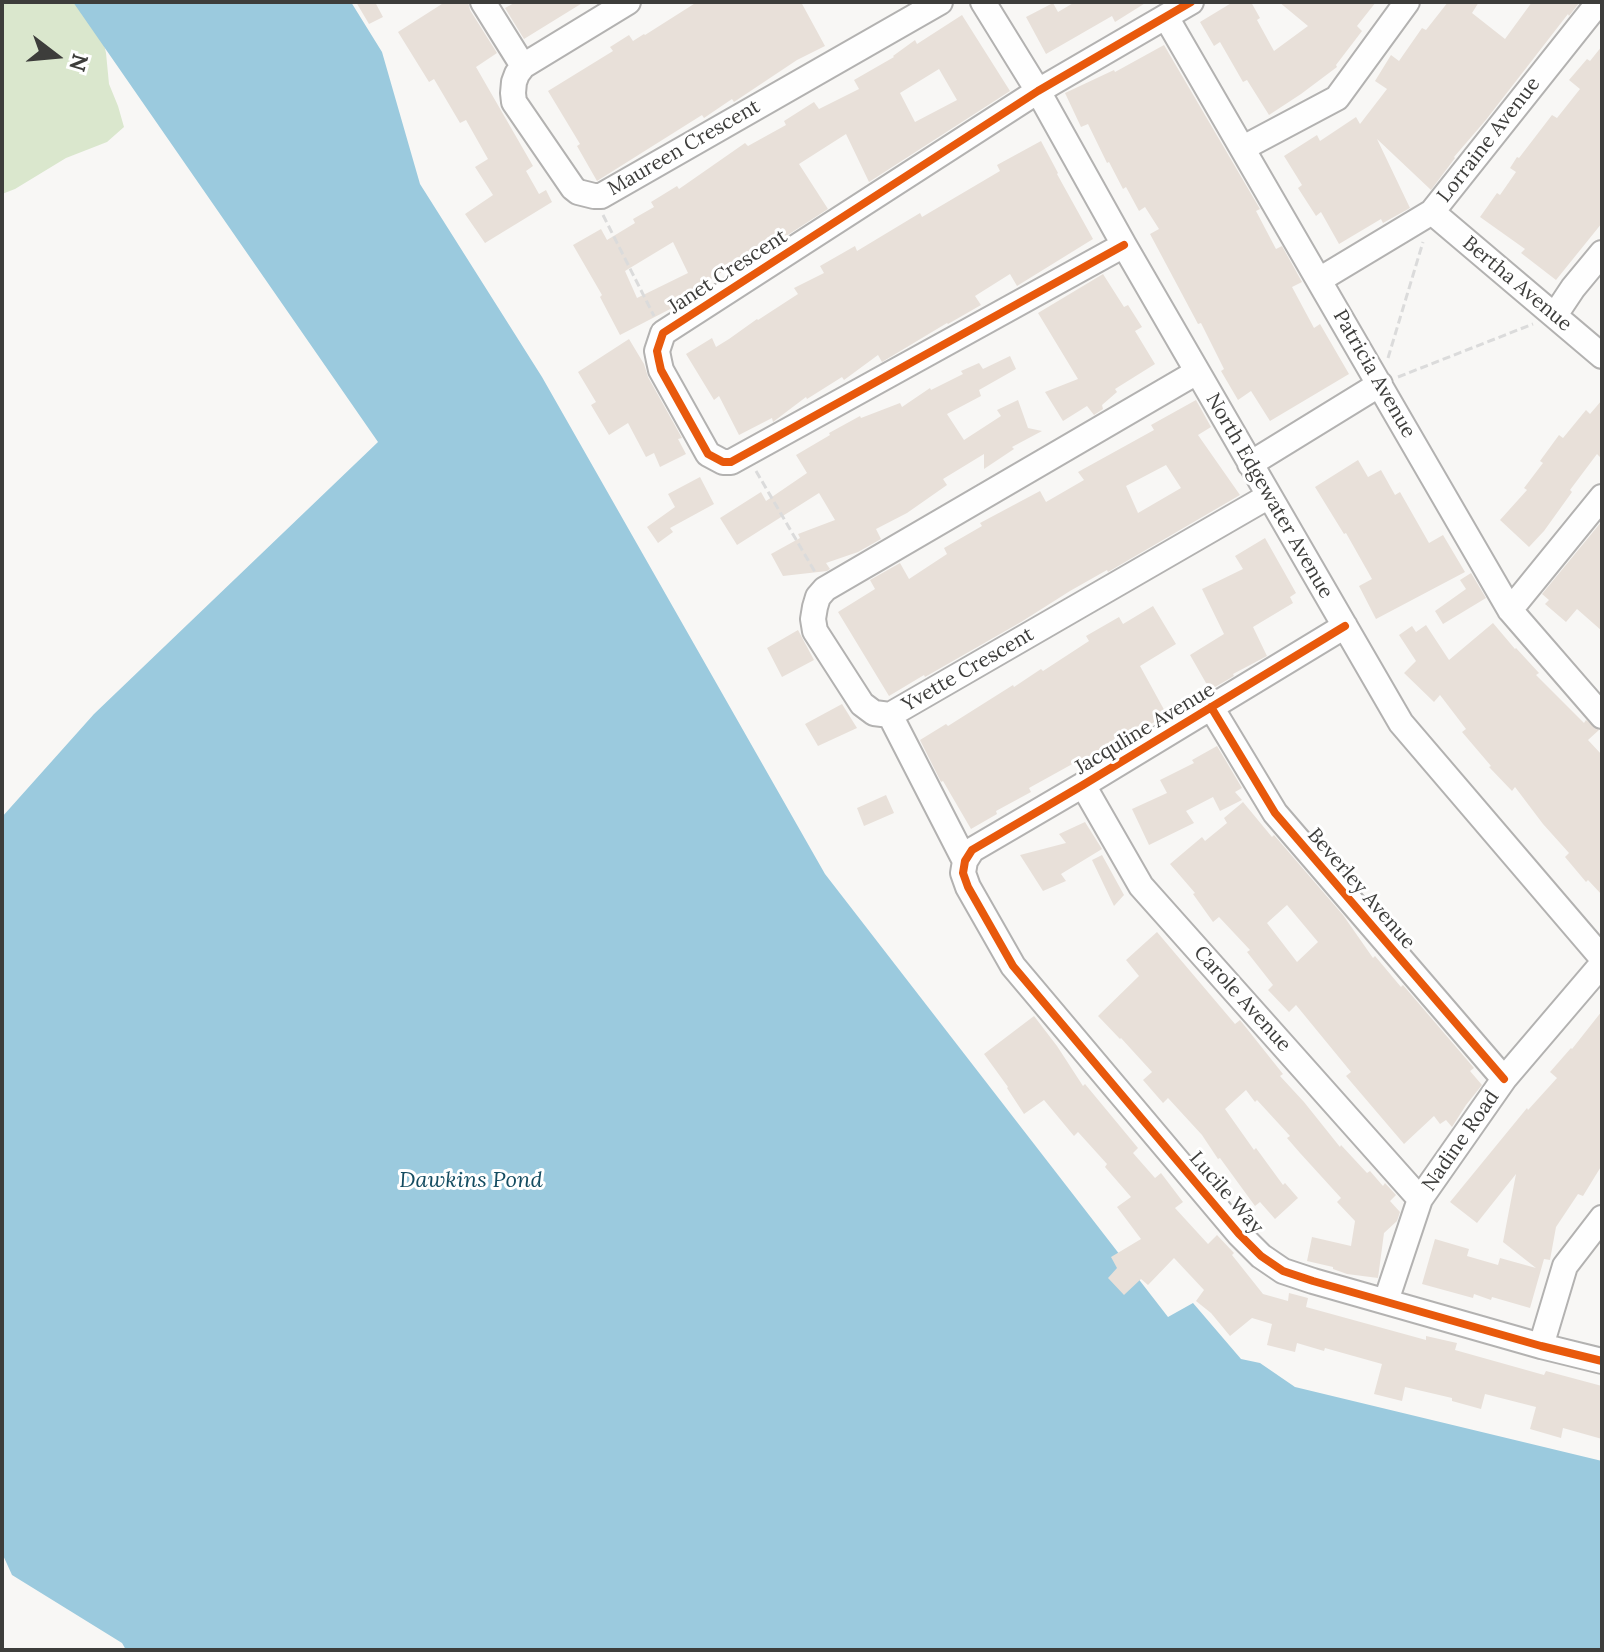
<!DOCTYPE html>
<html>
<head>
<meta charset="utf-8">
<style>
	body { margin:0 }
	#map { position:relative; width:1604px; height:1652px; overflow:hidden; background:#f8f7f5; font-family:Lora,serif }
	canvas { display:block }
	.frame { position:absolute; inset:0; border:4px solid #3d3d3b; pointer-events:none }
	.north { position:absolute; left:16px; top:16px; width:80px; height:80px; -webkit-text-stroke:6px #fff; paint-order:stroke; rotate:106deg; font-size:22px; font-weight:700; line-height:32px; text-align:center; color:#3d3d3b }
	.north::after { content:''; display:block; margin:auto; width:28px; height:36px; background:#3d3d3b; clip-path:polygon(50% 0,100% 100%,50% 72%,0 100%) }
</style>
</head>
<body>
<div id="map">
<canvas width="1604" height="1652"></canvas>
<div class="frame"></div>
<div class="north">N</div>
</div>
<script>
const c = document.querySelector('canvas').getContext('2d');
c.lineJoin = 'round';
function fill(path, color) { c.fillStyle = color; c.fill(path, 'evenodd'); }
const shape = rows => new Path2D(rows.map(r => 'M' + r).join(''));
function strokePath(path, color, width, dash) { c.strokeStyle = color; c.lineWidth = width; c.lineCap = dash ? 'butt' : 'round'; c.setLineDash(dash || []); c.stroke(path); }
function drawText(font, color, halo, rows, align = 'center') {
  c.font = font + ' Lora,serif'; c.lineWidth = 6; c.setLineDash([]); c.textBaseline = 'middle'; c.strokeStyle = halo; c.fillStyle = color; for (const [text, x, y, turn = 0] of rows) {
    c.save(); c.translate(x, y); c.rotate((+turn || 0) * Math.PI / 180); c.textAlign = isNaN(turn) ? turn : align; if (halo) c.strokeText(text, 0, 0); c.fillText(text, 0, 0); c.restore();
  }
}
fill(shape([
	[2,2,86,2,101,31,106,53,109,84,118,106,124,127,107,142,66,158,15,189,2,194]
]), '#dae7cd');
fill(shape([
	[73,2,351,2,382,52,420,184,542,377,825,874,1168,1317,1193,1303,1241,1359,1260,1363,1295,1387,1602,1461,1602,1650,126,1650,122,1643,12,1575,2,1553,2,817,94,714,378,442]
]), '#9bcade');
fill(shape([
	[356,2,375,2,383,17,369,24],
	[445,2,468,2,470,10,497,53,476,67,533,166,526,171,539,194,546,190,552,202,485,243,465,214,493,195,475,167,488,159,466,120,460,123,434,79,429,82,398,32],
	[516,2,584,2,524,39,505,8],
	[697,2,801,2,825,46,797,60,734,102,732,99,704,118,702,115,597,181,577,146,580,144,548,91,613,51,610,47,629,35,633,41,644,34,645,35],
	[1075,2,1147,2,1115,22,1112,16,1046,54,1026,17,1053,3,1058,12],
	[1233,2,1251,2,1260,18,1257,20,1274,51,1308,26,1279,2,1376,2,1357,26,1362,31,1336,65,1337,67,1301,94,1269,115,1247,80,1243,82,1220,42,1214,46,1200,22],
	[1448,2,1479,2,1472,13,1505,39,1532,2,1580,2,1569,16,1568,14,1485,121,1454,157,1455,158,1431,190,1377,139,1410,208,1383,223,1381,219,1339,244,1321,212,1316,216,1298,188,1302,185,1284,156,1317,135,1320,141,1356,117,1360,124,1387,89,1375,81,1391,55,1399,61,1422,28,1426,30],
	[962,15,1010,91,869,182,846,134,799,164,828,209,735,269,733,265,675,302,676,306,620,335,600,297,602,295,573,245,601,229,607,240,635,223,633,219,654,207,651,202,677,186,679,189,745,143,748,146,786,125,784,121,814,102,819,109,859,89,854,80,894,57,893,56,915,40,917,44],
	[939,69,957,100,915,122,900,93],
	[673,242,688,273,637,298,625,271],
	[1164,45,1260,209,1256,211,1276,249,1282,246,1302,282,1292,287,1314,328,1320,324,1349,374,1270,421,1251,391,1238,400,1221,371,1224,369,1201,323,1198,324,1150,234,1159,229,1145,207,1139,211,1126,187,1123,189,1109,162,1107,163,1088,124,1081,127,1065,93,1114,70,1115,72],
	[1602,46,1602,223,1556,280,1521,253,1525,249,1480,217,1497,193,1500,195,1516,172,1510,168,1517,157,1519,158,1552,115,1557,118,1580,89,1569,80,1587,59,1590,61],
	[1041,141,1058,173,1057,174,1093,239,1017,286,1010,274,975,296,981,305,948,324,947,323,882,362,878,355,844,380,842,377,807,399,806,397,773,422,772,418,739,435,719,396,714,400,686,354,712,338,716,347,729,339,757,319,758,320,798,294,794,288,824,273,820,266,855,246,857,251,920,213,922,217,1000,171,997,165],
	[1103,274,1124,307,1128,305,1142,327,1135,331,1155,364,1115,389,1117,392,1102,405,1103,409,1094,415,1087,406,1063,421,1045,392,1078,379,1038,313],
	[629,339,644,364,648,377,682,438,678,439,686,454,660,467,654,453,646,457,628,423,609,435,591,405,596,402,578,372],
	[1010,356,1016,369,979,390,981,396,947,414,964,440,1001,416,997,410,1018,400,1028,428,1042,431,1012,447,1014,449,984,469,984,454,943,479,947,485,907,513,876,529,881,539,858,552,826,563,830,569,827,571,783,576,771,554,800,538,798,534,835,520,819,493,737,545,720,518,761,492,766,501,807,473,796,455,830,435,829,433,860,416,861,418,900,403,902,407,930,388,931,390,963,374,961,371,979,363,983,369],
	[1196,400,1211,427,1198,435,1240,495,1108,572,1107,570,1070,591,1021,622,925,677,924,675,889,696,838,612,875,589,870,580,900,563,909,579,947,554,944,548,982,526,980,523,1040,491,1046,502,1084,480,1078,472,1154,430,1151,425],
	[1166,465,1181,488,1138,513,1126,486],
	[1602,400,1602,459,1597,454,1570,490,1572,492,1544,531,1529,547,1500,520,1527,490,1524,488,1543,463,1540,461,1559,435,1563,438,1586,410,1590,414],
	[1358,460,1368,477,1381,470,1395,495,1400,492,1429,543,1443,535,1465,572,1376,619,1359,586,1372,579,1346,533,1344,534,1315,487],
	[700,477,714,504,670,528,673,532,658,543,647,527,675,507,668,494],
	[1602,521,1602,631,1577,609,1566,622,1545,604,1549,600,1542,594],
	[1265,538,1296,593,1290,597,1293,603,1253,627,1267,656,1233,674,1234,676,1210,690,1190,655,1224,634,1202,589,1243,569,1235,556],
	[1471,573,1486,598,1443,624,1435,611,1466,589,1460,580],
	[1153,606,1176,644,1140,666,1167,715,1142,729,1140,725,1103,747,1078,765,1076,762,1029,788,1031,792,996,811,997,814,971,829,943,781,941,782,920,740,946,724,948,726,1013,685,1014,687,1041,669,1043,671,1089,641,1086,636,1119,617,1123,624],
	[1493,623,1515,649,1516,648,1539,673,1536,675,1584,723,1586,720,1599,730,1588,740,1602,755,1602,895,1588,880,1586,882,1565,857,1569,853,1543,824,1515,787,1512,791,1489,767,1491,766,1462,732,1466,729,1440,695,1434,702,1404,673,1416,661,1399,635,1412,626,1416,632,1426,625,1449,660],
	[798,630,814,660,782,677,767,648],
	[842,704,857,728,818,746,805,724],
	[1217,746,1242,788,1235,792,1242,800,1220,811,1213,797,1186,811,1194,823,1149,845,1132,809,1167,793,1160,780,1194,763,1192,760],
	[886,795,894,813,864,826,857,808],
	[1243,802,1272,837,1274,835,1343,915,1373,958,1375,956,1401,987,1403,985,1474,1068,1470,1071,1482,1085,1466,1105,1452,1127,1446,1120,1440,1124,1434,1116,1404,1144,1346,1076,1351,1072,1296,1005,1289,1012,1268,990,1273,985,1247,952,1250,950,1219,917,1213,922,1193,894,1195,893,1170,864,1202,837,1205,841,1227,823,1224,818],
	[1287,905,1318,942,1297,962,1267,923],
	[1085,822,1102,849,1061,874,1066,881,1043,891,1020,855,1066,843,1059,834],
	[1102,855,1124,895,1114,906,1092,860],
	[1157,932,1235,1024,1240,1020,1283,1074,1280,1076,1304,1102,1340,1147,1341,1145,1367,1173,1370,1171,1383,1186,1385,1183,1396,1195,1390,1201,1400,1212,1397,1221,1384,1233,1378,1278,1347,1274,1333,1269,1333,1267,1307,1261,1312,1237,1351,1246,1355,1221,1337,1202,1341,1198,1300,1153,1287,1138,1290,1136,1257,1100,1255,1102,1246,1090,1225,1109,1254,1150,1256,1148,1283,1185,1285,1183,1298,1198,1275,1219,1260,1202,1255,1206,1220,1158,1218,1159,1202,1135,1168,1098,1163,1103,1143,1080,1152,1072,1121,1038,1120,1039,1098,1016,1139,976,1126,960],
	[1602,1011,1602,1165,1583,1196,1578,1194,1556,1227,1550,1260,1544,1259,1530,1308,1492,1297,1491,1300,1474,1294,1473,1298,1422,1284,1435,1239,1469,1249,1467,1256,1498,1265,1500,1258,1536,1268,1503,1242,1516,1174,1477,1223,1450,1202,1527,1108,1528,1110,1557,1078,1550,1072,1571,1048,1572,1049],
	[1034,1016,1057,1046,1083,1086,1085,1084,1138,1148,1133,1153,1155,1178,1161,1173,1183,1202,1175,1208,1208,1244,1217,1235,1234,1253,1232,1255,1263,1294,1288,1301,1289,1293,1308,1298,1306,1307,1426,1340,1426,1336,1457,1343,1455,1350,1544,1375,1546,1371,1602,1386,1602,1439,1563,1428,1561,1438,1530,1429,1536,1407,1485,1394,1481,1409,1452,1401,1452,1398,1405,1387,1402,1401,1374,1394,1382,1364,1325,1348,1324,1351,1297,1343,1295,1352,1267,1345,1272,1324,1252,1318,1230,1336,1211,1313,1196,1301,1204,1290,1174,1258,1148,1285,1141,1279,1124,1295,1108,1278,1117,1268,1111,1257,1141,1239,1117,1207,1131,1197,1105,1167,1107,1164,1078,1132,1074,1136,1044,1100,1024,1114,1007,1088,1008,1087,984,1054]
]), '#e8e0d9');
const minor = shape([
	[483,2,523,66],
	[628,2,523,66,517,74,514,82,513,93,514,102,573,188,578,192,594,196,601,196,940,2],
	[983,2,1038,91,1124,245,1401,723,1602,958],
	[1166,17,1510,610,1602,716],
	[1243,148,1337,98,1407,2],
	[1432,212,1602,356],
	[1124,245,731,462,723,462,708,454,661,370,659,361,657,351,663,333,1038,91,1191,2],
	[1319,280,1432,212,1599,2],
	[1555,315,1573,288,1602,253],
	[1197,372,825,589,818,597,815,607,813,619,815,631,862,704,874,713,890,715,1269,496],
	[1250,464,1380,384],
	[1510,610,1602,497],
	[1345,626,1083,785,972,850,965,861,963,873,968,887,1013,966,1239,1234,1261,1256,1283,1271,1313,1281,1541,1346,1602,1361],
	[1211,707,1275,813,1504,1079],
	[890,715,965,861],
	[1083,785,1141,886,1420,1199],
	[1386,1301,1420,1199,1504,1079,1602,964],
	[1541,1346,1565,1266,1602,1218]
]);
strokePath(minor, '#b3b2b1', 28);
strokePath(shape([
	[603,215,654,316],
	[1388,358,1423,242],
	[1398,377,1533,324],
	[756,471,815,572]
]), '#dbdbdb', 3, [8, 4]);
strokePath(minor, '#fefefe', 24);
strokePath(shape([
	[1124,245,731,462,723,462,708,454,661,370,659,361,657,351,663,333,1038,91,1191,2],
	[1345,626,1083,785,972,850,965,861,963,873,968,887,1013,966,1239,1234,1261,1256,1283,1271,1313,1281,1541,1346,1602,1361],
	[1211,707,1275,813,1504,1079]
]), '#e8590c', 8);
drawText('20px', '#3d3d3b', '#fff', [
	["Lorraine Avenue",1489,140,-52],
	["Maureen Crescent",684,148,-30],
	["Janet Crescent",728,272,-33],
	["Bertha Avenue",1517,284,40],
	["Patricia Avenue",1374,374,60],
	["North Edgewater Avenue",1269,496,60],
	["Yvette Crescent",968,670,-30],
	["Jacquline Avenue",1145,729,-31],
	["Beverley Avenue",1361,889,49],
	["Carole Avenue",1242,999,48],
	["Nadine Road",1461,1141,-55],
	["Lucile Way",1226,1193,49]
]);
drawText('italic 22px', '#144c61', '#fff', [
	["Dawkins Pond",471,1181]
]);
</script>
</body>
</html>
